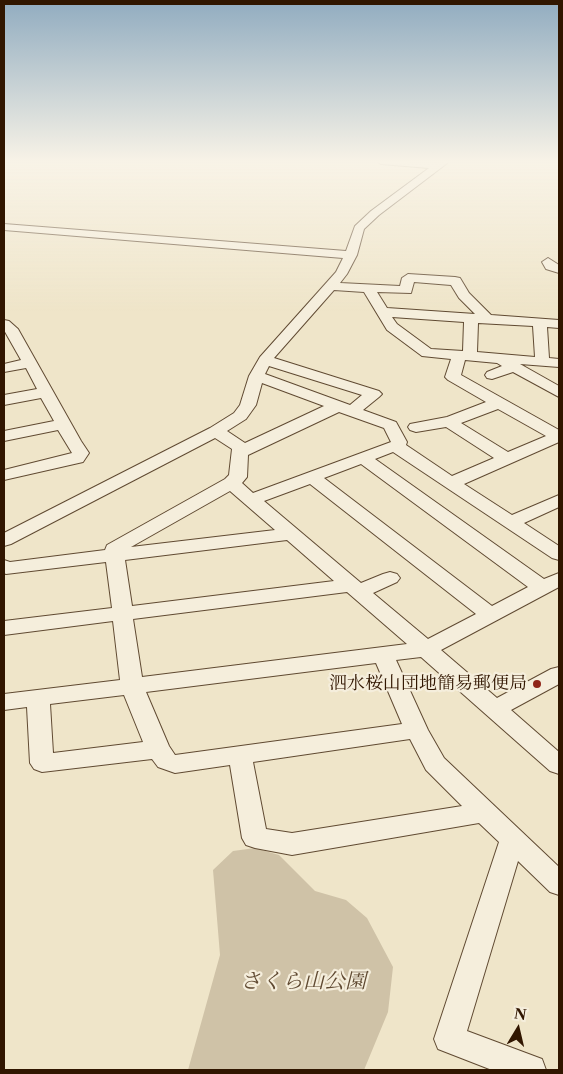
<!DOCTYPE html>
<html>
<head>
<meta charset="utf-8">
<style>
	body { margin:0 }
	#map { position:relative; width:563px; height:1074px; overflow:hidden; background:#efe5c9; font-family:"Libre Caslon Text",serif }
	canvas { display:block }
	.frame { position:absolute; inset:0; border:5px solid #311600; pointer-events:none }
	.north { position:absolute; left:493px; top:1004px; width:50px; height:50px; -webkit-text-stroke:4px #f5eedc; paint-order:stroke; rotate:9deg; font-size:14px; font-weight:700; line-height:20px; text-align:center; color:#311600 }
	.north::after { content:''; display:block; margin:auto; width:18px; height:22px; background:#311600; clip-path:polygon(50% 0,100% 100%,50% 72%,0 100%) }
</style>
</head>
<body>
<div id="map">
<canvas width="563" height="1074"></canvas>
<div class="frame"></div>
<div class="north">N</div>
</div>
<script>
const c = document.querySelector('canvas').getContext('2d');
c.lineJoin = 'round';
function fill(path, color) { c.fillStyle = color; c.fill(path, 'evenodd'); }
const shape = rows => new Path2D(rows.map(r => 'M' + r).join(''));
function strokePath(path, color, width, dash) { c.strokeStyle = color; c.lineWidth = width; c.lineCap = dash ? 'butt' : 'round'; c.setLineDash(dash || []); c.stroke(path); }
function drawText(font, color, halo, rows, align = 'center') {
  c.font = font + ' "Libre Caslon Text","Noto Serif JP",serif'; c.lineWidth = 4.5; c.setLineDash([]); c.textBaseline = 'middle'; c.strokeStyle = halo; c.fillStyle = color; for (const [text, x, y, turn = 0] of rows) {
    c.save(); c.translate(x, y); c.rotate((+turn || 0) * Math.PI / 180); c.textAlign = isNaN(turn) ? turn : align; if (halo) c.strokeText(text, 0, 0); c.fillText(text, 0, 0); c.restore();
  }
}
fill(shape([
	[255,848,279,855,315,891,346,900,367,918,393,967,388,1012,364,1070,188,1070,220,955,213,870,233,851]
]), '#cfc2a7');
const minor = shape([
	[376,161,436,163,450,161,379,215,364,229,357,255,347,274,340,283,400,286,402,278,408,274,455,277,460,278,469,293,491,315,559,320,559,328,547,327,549,358,559,359,559,367,520,364,559,386,559,397,513,372,492,379,487,378,485,375,487,372,502,366,497,363,465,360,461,375,559,430,559,442,464,484,512,515,559,495,559,507,524,523,559,546,559,560,552,558,393,452,375,459,544,579,559,573,559,587,441,650,497,698,551,669,559,667,559,684,511,710,559,752,559,774,550,771,421,657,396,660,428,730,444,758,559,867,559,895,550,892,518,861,467,1031,542,1059,546,1070,492,1070,438,1049,434,1039,499,842,479,823,292,855,255,848,246,845,242,838,230,765,175,773,158,767,152,759,42,772,34,769,30,763,27,707,4,710,4,694,120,680,113,621,4,635,4,621,112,608,106,562,6,574,4,573,4,560,10,562,105,550,107,545,225,479,229,475,232,449,215,438,11,544,4,546,4,533,210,428,234,413,240,405,249,376,260,357,336,272,343,258,4,230,4,224,346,251,355,226,371,211,429,168,381,164,376,161],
	[414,282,451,285,459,298,475,314,387,308,377,292,411,293,414,282],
	[334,290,364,292,387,330,422,356,451,359,445,377,448,380,486,402,447,417,410,424,408,427,410,430,416,432,446,427,494,458,452,476,406,445,407,442,396,422,363,410,379,397,382,394,379,391,274,358,334,290],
	[392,317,464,322,463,351,431,349,397,324,392,317],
	[478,323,533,326,535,357,477,352,478,323],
	[269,366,362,395,350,405,265,374,269,366],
	[262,383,324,406,245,443,227,431,246,419,256,405,262,383],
	[498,409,546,436,508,452,461,423,498,409],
	[339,412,384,428,391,442,253,493,242,483,247,477,248,455,339,412],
	[361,464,528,587,492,606,324,478,361,464],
	[310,484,476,614,428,639,373,593,397,582,400,578,397,574,390,572,383,574,361,583,264,501,310,484],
	[230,491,275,530,131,547,230,491],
	[287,540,334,581,132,606,125,560,287,540],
	[347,592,407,644,142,677,133,619,347,592],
	[376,663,402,724,175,755,169,746,146,692,376,663],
	[124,695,143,742,53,753,50,704,124,695],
	[410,739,426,770,462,806,292,833,266,829,253,762,410,739],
	[548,258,559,265,559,273,546,269,542,262,548,258],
	[4,320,9,321,18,329,81,441,89,453,83,462,4,480,4,470,72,453,58,430,4,441,4,431,54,421,41,398,4,405,4,395,37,389,26,368,4,372,4,364,21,360,4,330,4,320]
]);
strokePath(minor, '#604a32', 2);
fill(minor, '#f5eedc');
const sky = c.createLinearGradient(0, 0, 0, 311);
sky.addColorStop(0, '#91acc0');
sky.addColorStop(0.52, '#f8f3e7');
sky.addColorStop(1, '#f8f3e700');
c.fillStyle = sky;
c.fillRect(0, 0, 563, 311);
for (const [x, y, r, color] of [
	[537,684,5,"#8f2418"]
]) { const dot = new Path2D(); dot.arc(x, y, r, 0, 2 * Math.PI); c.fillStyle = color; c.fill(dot); strokePath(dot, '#f5eedc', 2); }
drawText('18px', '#311600', '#f5eedc', [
	["泗水桜山団地簡易郵便局",527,684]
], 'right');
drawText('italic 21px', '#604a32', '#f5eedc', [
	["さくら山公園",303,982]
]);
</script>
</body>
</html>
